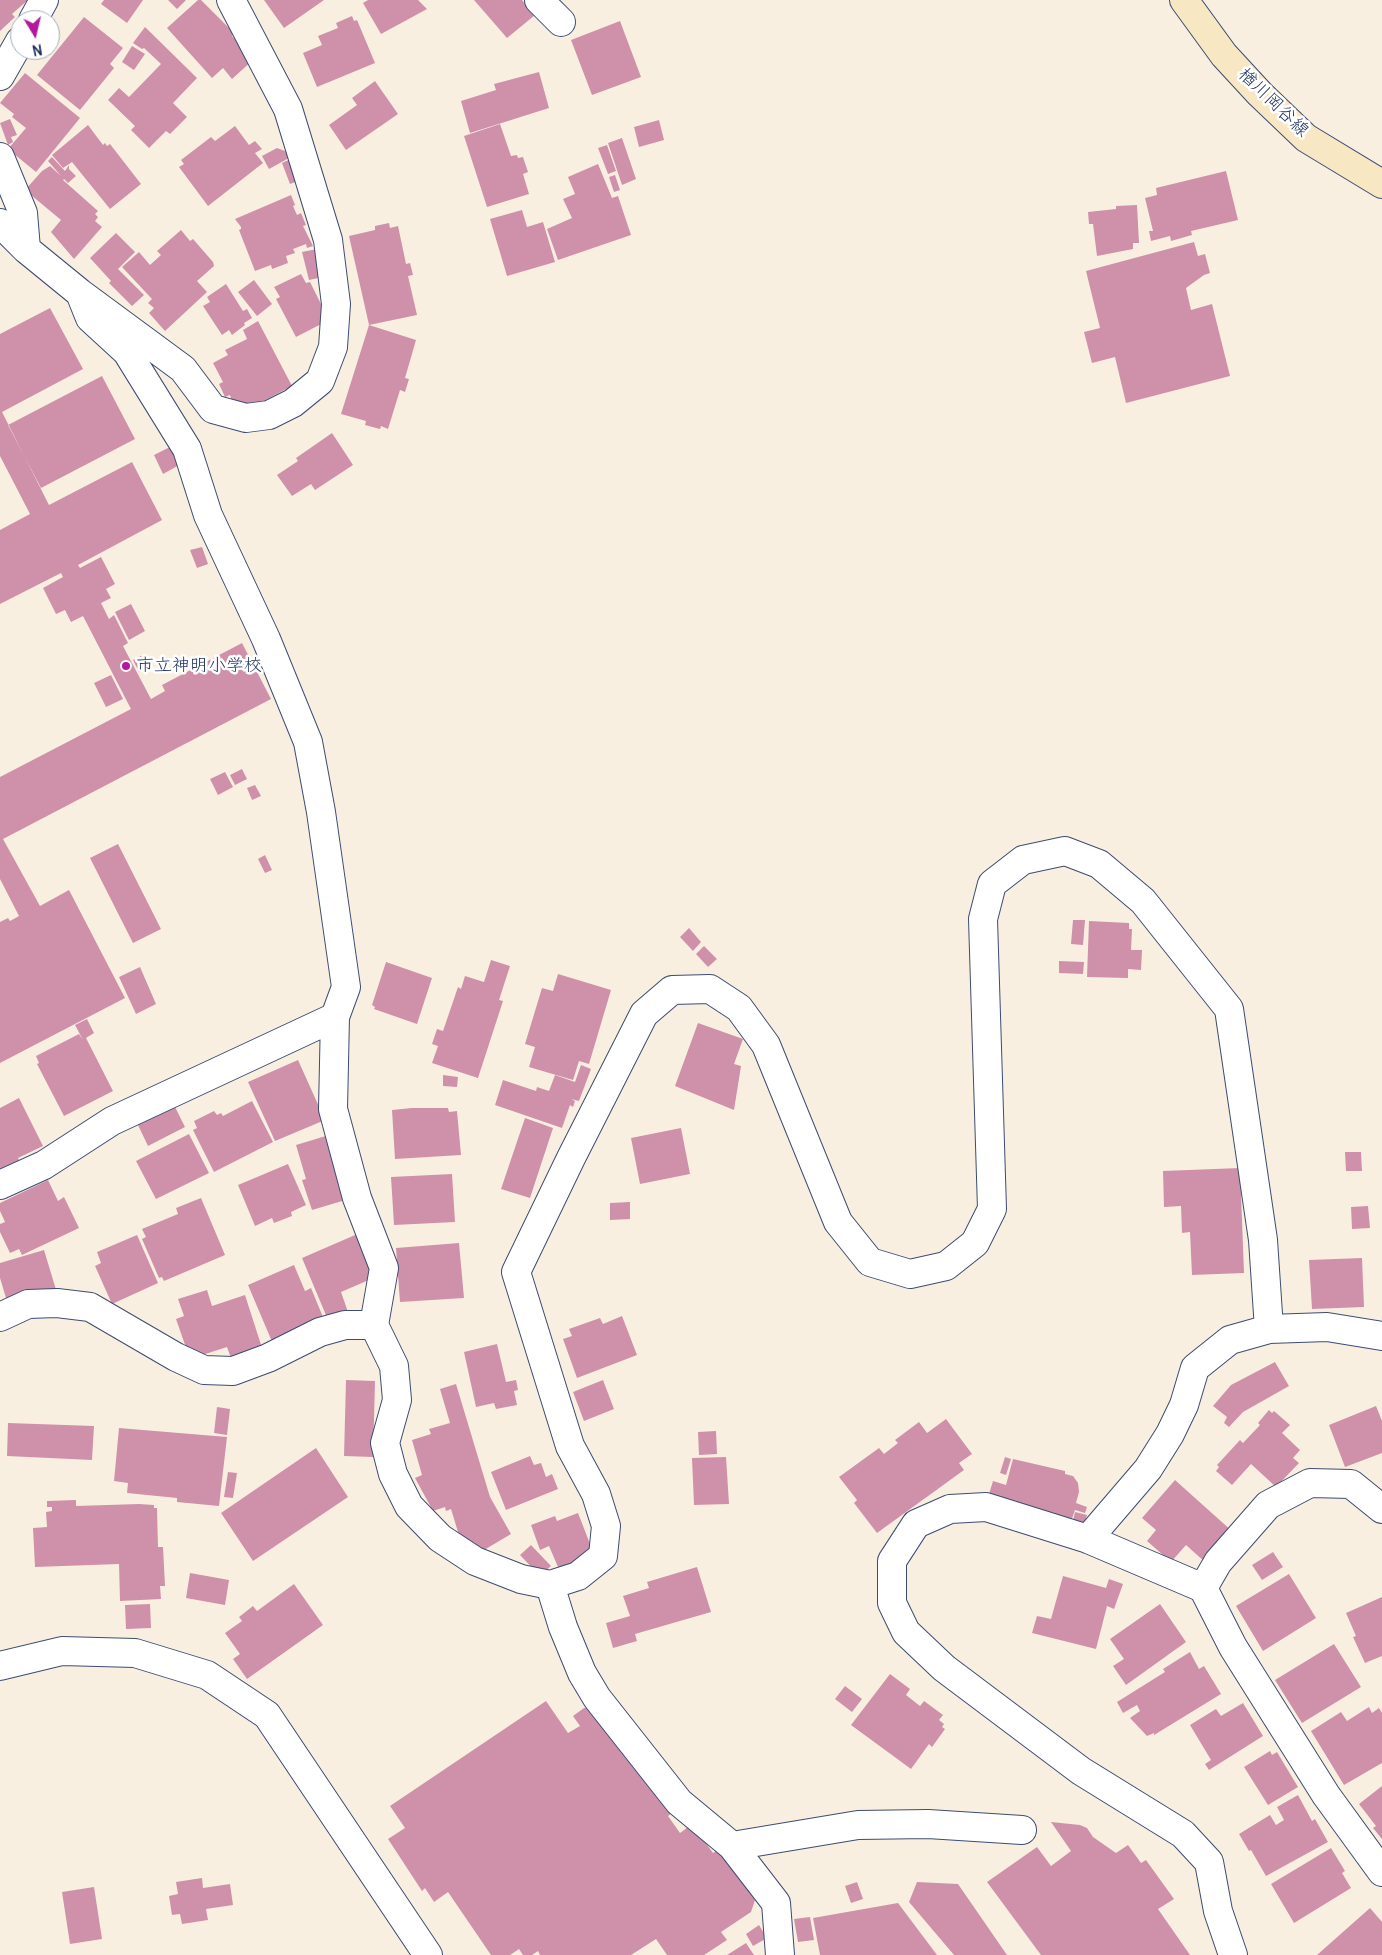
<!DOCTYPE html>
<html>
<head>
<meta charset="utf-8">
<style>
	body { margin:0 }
	#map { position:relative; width:1382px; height:1955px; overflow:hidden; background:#f9efe1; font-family:Pangolin,sans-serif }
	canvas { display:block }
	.north { position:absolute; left:10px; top:10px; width:50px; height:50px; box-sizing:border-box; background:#fff; border:1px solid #a4acbf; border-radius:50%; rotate:171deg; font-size:14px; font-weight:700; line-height:20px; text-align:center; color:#1b2f5e }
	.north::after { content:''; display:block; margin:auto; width:18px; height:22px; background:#b5179e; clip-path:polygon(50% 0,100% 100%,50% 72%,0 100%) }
</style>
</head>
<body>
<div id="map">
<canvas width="1382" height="1955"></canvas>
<div class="north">N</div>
</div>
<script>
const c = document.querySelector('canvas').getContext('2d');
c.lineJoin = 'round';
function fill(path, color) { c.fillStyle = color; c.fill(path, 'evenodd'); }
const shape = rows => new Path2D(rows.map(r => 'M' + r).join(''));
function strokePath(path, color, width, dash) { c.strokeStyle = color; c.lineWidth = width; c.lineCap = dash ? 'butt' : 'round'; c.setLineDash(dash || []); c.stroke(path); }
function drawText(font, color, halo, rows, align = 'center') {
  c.font = font + ' Pangolin,"Klee One",sans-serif'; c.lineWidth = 5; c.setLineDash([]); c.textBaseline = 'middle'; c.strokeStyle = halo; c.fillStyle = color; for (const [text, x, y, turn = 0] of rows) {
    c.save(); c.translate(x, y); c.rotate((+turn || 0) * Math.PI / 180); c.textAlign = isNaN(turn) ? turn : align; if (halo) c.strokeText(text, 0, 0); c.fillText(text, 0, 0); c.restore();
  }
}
fill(shape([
	[0,0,28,0,12,14,15,17,0,31],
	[104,0,143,0,127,23,101,4],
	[168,0,186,0,177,9],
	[198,0,201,0,234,33,232,36,253,60,232,79,223,68,212,78,167,28],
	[264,0,324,0,284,28],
	[368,0,418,0,427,9,381,34,363,3],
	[474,0,522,0,535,15,507,38],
	[352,16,354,21,357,20,375,63,317,87,303,53,322,45,318,36,338,28,336,23],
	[84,17,123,48,110,64,114,68,80,110,37,75],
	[620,21,641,77,592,95,571,40],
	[145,27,197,78,173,103,187,117,170,134,166,131,149,148,131,130,135,126,108,100,119,88,129,97,161,64,144,48,142,49,133,43],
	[132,46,145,54,134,70,122,62],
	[539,72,549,108,470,133,461,101,496,90,494,84],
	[25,73,80,118,36,172,8,149,26,128,12,117,14,114,0,103],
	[375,81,398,114,346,150,329,125,357,105,352,98],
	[10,119,17,135,11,137,13,142,8,145,0,123],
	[659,120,664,140,639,147,634,127],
	[500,124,511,156,517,155,518,158,523,157,528,172,523,174,529,194,487,207,464,136],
	[88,125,103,145,105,143,107,146,110,144,141,184,110,209,72,162,63,168,52,155],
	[235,126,249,145,255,141,262,149,255,153,263,163,208,206,179,167,184,164,181,160,211,137,215,141],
	[622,138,636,179,622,185,608,143],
	[607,145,616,171,608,174,598,148],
	[277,148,285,151,289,158,269,169,262,156],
	[52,157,65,171,69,165,69,169,76,176,68,183,64,179,63,180,98,211,95,214,98,217,95,221,102,227,74,259,51,232,61,220,25,190,42,171,50,166,61,176,48,161],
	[293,158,301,180,290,184,282,163],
	[598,164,612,198,618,196,631,235,558,260,547,229,572,218,563,199,575,194,568,177],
	[1226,171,1238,220,1191,231,1192,235,1171,241,1170,236,1151,241,1149,231,1153,231,1145,198,1157,195,1156,188],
	[615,175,620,190,614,192,609,177],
	[291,195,295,205,293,206,297,215,301,213,306,225,303,226,313,246,307,248,306,244,293,249,295,253,286,256,288,263,272,269,271,265,255,271,239,230,241,229,241,227,235,219],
	[1137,205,1139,243,1133,243,1133,249,1097,256,1093,224,1089,224,1088,212,1116,209,1116,206],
	[522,210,527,227,543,222,555,262,507,276,490,219],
	[389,223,390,228,398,226,406,264,410,263,413,275,408,276,417,315,369,325,349,236,375,230,375,226],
	[181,230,190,241,193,239,213,262,214,266,197,281,207,292,165,331,149,313,154,308,148,303,152,299,122,267,139,252,150,265,161,255,157,251],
	[116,233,135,252,118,269,144,295,132,306,109,283,111,281,90,258],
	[1194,242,1198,256,1205,254,1210,273,1204,275,1186,288,1191,310,1212,304,1230,376,1126,403,1115,357,1092,363,1084,332,1100,328,1086,271],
	[317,249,323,277,309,280,302,252],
	[301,274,306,283,310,282,324,310,327,321,296,337,276,299,280,297,274,287],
	[254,280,272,304,257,316,238,292],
	[226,284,243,311,247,309,252,318,244,323,245,325,232,335,229,330,222,335,203,306,210,302,207,297],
	[50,308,83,369,2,412,49,505,132,462,162,520,78,565,80,568,101,557,115,584,106,589,111,598,101,603,109,619,114,615,128,643,123,646,151,699,165,691,162,685,242,643,271,699,3,839,40,906,69,890,125,998,0,1063,0,922,8,918,10,921,19,916,0,879,0,777,131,709,83,616,71,622,65,610,56,614,43,588,63,577,61,573,0,604,0,530,30,514,0,456,0,334],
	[258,321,292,386,246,410,234,408,230,395,225,397,219,384,223,382,213,363,228,355,225,350,247,339,243,330],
	[369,325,416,340,405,378,409,379,405,392,400,390,388,429,381,426,380,429,365,425,366,421,341,414],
	[102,376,135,439,41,488,8,425],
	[332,433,353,465,315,490,311,484,292,496,277,475,298,461,296,458],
	[172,446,181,464,163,474,154,455],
	[202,547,208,564,197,568,190,550],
	[131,604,145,631,129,640,115,612],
	[141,656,148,668,139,672,133,660],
	[111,675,123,699,106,707,94,683],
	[242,769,247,779,235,785,230,775],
	[225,772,233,787,218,795,210,779],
	[255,785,261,796,252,800,247,788],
	[118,844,161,929,133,943,90,858],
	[265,855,272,870,265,873,258,859],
	[1073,920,1085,920,1083,945,1071,944],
	[1089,921,1129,923,1129,929,1132,929,1131,950,1142,950,1141,970,1128,969,1128,978,1087,977],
	[689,928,701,942,693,951,680,937],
	[704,946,717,959,708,967,696,954],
	[491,960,510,966,499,1000,503,1001,478,1078,432,1063,438,1046,432,1044,437,1029,443,1031,458,987,461,989,465,976,484,982],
	[1059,961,1084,962,1083,974,1059,973],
	[386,962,432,978,417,1024,374,1009,375,1007,372,1005],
	[140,967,156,1004,136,1014,119,977],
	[558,974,611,990,589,1064,579,1061,573,1080,529,1067,535,1047,525,1044,542,988,553,991],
	[87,1019,94,1033,86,1038,113,1091,64,1116,37,1064,39,1063,36,1056,79,1034,83,1040,75,1025],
	[698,1023,743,1039,734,1064,741,1066,734,1110,675,1086],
	[298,1060,325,1120,275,1141,248,1082],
	[581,1065,591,1069,579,1101,571,1099,575,1101,573,1107,570,1105,562,1128,495,1105,503,1080,536,1091,537,1087,549,1091,555,1075,575,1082],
	[443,1075,458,1077,457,1087,443,1086],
	[19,1098,43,1146,18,1158,21,1164,0,1174,0,1108],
	[252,1101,273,1142,214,1172,193,1130,197,1128,194,1121,214,1111,217,1115,221,1113,223,1116],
	[174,1105,185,1127,148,1146,137,1123],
	[412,1108,448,1108,449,1112,457,1111,461,1155,395,1159,392,1110],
	[525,1118,553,1128,530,1198,501,1189],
	[681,1128,690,1174,640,1184,631,1138],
	[189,1134,209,1173,156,1199,136,1161],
	[329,1135,349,1199,312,1210,302,1180,306,1179,296,1145],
	[1345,1152,1361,1152,1362,1171,1346,1171],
	[288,1164,306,1205,291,1212,292,1216,274,1223,272,1218,255,1226,238,1185],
	[1240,1168,1244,1273,1192,1275,1190,1232,1182,1233,1181,1206,1164,1207,1163,1171],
	[452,1174,455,1222,394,1225,391,1177],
	[48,1180,58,1201,64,1197,79,1228,22,1255,19,1249,10,1253,0,1232,0,1224,5,1222,0,1211,0,1203],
	[201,1198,225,1255,164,1281,162,1277,159,1278,142,1239,146,1237,142,1229,178,1214,176,1208],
	[630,1202,630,1219,610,1220,610,1203],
	[1368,1206,1370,1228,1352,1229,1351,1207],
	[362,1232,378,1276,341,1292,348,1312,328,1320,302,1258],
	[137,1235,158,1283,112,1304,95,1266,101,1263,97,1252],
	[459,1243,464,1298,400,1302,396,1248],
	[44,1250,57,1293,9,1308,0,1278,0,1263],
	[1362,1258,1364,1307,1312,1309,1309,1260],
	[294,1265,305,1291,311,1288,325,1322,273,1344,248,1285],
	[207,1290,212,1306,245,1295,263,1351,232,1361,227,1347,190,1359,176,1319,184,1316,178,1299],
	[622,1316,637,1355,577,1378,563,1339,572,1336,569,1329,600,1318,603,1324],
	[497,1344,506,1382,516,1380,518,1390,514,1391,517,1405,496,1409,494,1403,476,1407,464,1352],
	[1275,1362,1289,1386,1243,1412,1229,1427,1224,1423,1227,1417,1213,1406,1231,1385],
	[346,1380,375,1381,373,1457,344,1456],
	[603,1380,614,1409,584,1421,573,1392],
	[456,1384,490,1497,511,1534,479,1553,474,1542,468,1544,458,1532,451,1509,446,1511,445,1507,433,1511,415,1478,422,1475,412,1440,431,1434,429,1429,450,1423,440,1389],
	[1376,1406,1382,1421,1382,1453,1345,1467,1329,1425],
	[217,1407,230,1409,227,1435,214,1433],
	[1269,1410,1272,1413,1274,1411,1290,1425,1282,1433,1300,1450,1293,1458,1299,1463,1276,1487,1251,1464,1232,1485,1216,1471,1219,1467,1217,1465,1240,1440,1243,1443,1260,1425,1258,1423],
	[946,1419,972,1454,959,1463,964,1470,877,1533,854,1503,857,1500,839,1477,879,1448,884,1454,898,1443,895,1440,919,1422,927,1433],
	[8,1423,94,1426,92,1460,7,1456],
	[119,1428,227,1437,219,1506,177,1502,177,1498,127,1493,128,1483,114,1481],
	[716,1431,717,1454,699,1455,698,1432],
	[316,1448,348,1497,253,1561,221,1513],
	[530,1456,534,1465,541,1463,546,1477,552,1474,558,1489,506,1510,491,1472],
	[726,1457,729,1504,694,1505,692,1458],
	[1005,1457,1011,1459,1006,1475,1000,1473],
	[1013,1459,1065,1471,1065,1474,1073,1476,1078,1483,1079,1492,1076,1503,1087,1507,1085,1513,1075,1510,1069,1527,986,1504,993,1481,1006,1485],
	[228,1472,237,1473,233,1498,224,1497],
	[1175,1480,1233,1532,1206,1563,1186,1545,1171,1562,1147,1541,1156,1530,1142,1518],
	[76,1500,76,1506,139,1504,154,1505,154,1508,157,1508,158,1547,163,1547,165,1586,160,1586,161,1599,120,1601,119,1564,35,1567,33,1528,47,1527,46,1512,52,1511,52,1507,47,1507,47,1501],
	[1075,1512,1087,1515,1082,1532,1071,1529],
	[578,1513,592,1549,586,1551,586,1564,561,1574,549,1546,540,1550,531,1525,555,1516,557,1521],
	[531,1545,551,1566,540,1576,520,1555],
	[1273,1552,1283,1567,1262,1580,1252,1565],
	[697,1567,711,1612,635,1634,637,1641,613,1648,606,1623,630,1616,623,1596,649,1588,647,1582],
	[190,1573,229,1580,225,1605,186,1598],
	[1289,1574,1316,1618,1263,1651,1236,1606],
	[1063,1576,1106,1588,1109,1579,1123,1584,1114,1609,1107,1606,1096,1649,1032,1633,1037,1616,1051,1619],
	[294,1584,323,1625,247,1679,233,1659,240,1654,225,1633,242,1621,239,1617,253,1606,257,1611],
	[1382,1597,1382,1656,1365,1663,1353,1637,1356,1636,1346,1613],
	[150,1604,151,1628,126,1629,125,1605],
	[1160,1604,1186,1642,1126,1685,1113,1666,1124,1659,1110,1639],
	[1334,1644,1361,1687,1302,1723,1275,1680],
	[1190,1652,1199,1669,1204,1666,1221,1694,1154,1735,1154,1733,1147,1736,1130,1718,1140,1711,1137,1705,1123,1713,1117,1702,1165,1672,1163,1669],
	[890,1674,910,1689,906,1695,920,1706,924,1701,943,1715,939,1720,944,1724,942,1727,945,1729,932,1747,929,1744,911,1769,851,1725],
	[845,1686,862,1699,852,1712,835,1699],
	[546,1701,568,1733,580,1726,573,1716,584,1708,596,1707,676,1810,668,1816,680,1833,692,1824,713,1853,719,1849,755,1900,751,1912,721,1932,727,1940,704,1955,667,1955,656,1939,631,1955,540,1955,538,1951,532,1955,523,1955,519,1949,510,1955,491,1955,448,1892,434,1902,425,1888,422,1891,388,1839,405,1828,390,1806],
	[1243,1703,1263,1736,1209,1770,1205,1764,1211,1760,1190,1725,1216,1709,1221,1716],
	[1369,1707,1372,1713,1379,1708,1382,1713,1382,1763,1344,1785,1311,1731,1341,1712,1347,1721],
	[1270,1751,1272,1755,1277,1752,1298,1787,1268,1805,1244,1767],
	[1382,1786,1382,1839,1373,1828,1376,1826,1359,1804],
	[1298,1795,1312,1821,1315,1819,1328,1842,1266,1876,1251,1850,1249,1851,1239,1834,1270,1815,1276,1825,1284,1820,1277,1807],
	[1051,1822,1080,1825,1087,1828,1093,1837,1116,1853,1128,1845,1141,1863,1146,1860,1174,1899,1158,1909,1190,1955,1041,1955,987,1882,1037,1847,1051,1866,1071,1851],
	[1331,1848,1345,1871,1342,1873,1351,1888,1294,1923,1271,1884],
	[202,1878,203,1888,230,1884,233,1905,206,1909,208,1920,182,1924,180,1914,172,1915,169,1896,178,1894,176,1882],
	[857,1882,863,1899,851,1903,845,1886],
	[917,1882,958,1884,1007,1955,954,1955,909,1902],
	[94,1887,102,1939,70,1944,62,1892],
	[898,1903,937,1955,820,1955,813,1918],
	[1370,1908,1382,1922,1382,1955,1317,1955],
	[810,1917,814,1940,798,1942,794,1919],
	[759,1925,767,1938,753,1946,746,1934],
	[746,1943,754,1955,727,1955]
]), '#cf91aa');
const minor = shape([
	[539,0,561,22],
	[33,20,44,0],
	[0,76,20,41],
	[0,157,23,213,26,249],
	[0,223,26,249,80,293,183,369,213,409,246,418,269,415,293,403,320,381,333,347,336,304,328,240,288,109,231,0],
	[80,293,90,318,127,352,187,449,208,515,266,639,308,742,321,812,346,987,335,1017,333,1109,357,1198,384,1268,374,1325,394,1366,397,1400,385,1443,393,1474,409,1506,440,1538,475,1561,521,1579,550,1585,578,1576,603,1556,606,1526,596,1494,570,1446,516,1272,571,1158,644,1014,672,990,710,989,739,1008,766,1045,838,1222,870,1262,910,1274,946,1266,975,1243,992,1209,983,919,992,884,1023,860,1065,851,1099,864,1143,901,1229,1009,1263,1240,1269,1329],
	[0,1185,44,1165,112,1121,335,1017],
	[0,1317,28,1304,57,1303,90,1307,176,1357,204,1370,233,1371,268,1358,320,1332,345,1325,374,1325],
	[1088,1539,1148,1469,1170,1434,1184,1405,1195,1368,1230,1340,1269,1329,1327,1327,1382,1336],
	[550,1585,563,1627,582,1673,597,1698,679,1802,732,1846,776,1903,780,1955],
	[1203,1588,1233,1647,1326,1795,1382,1872],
	[0,1666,62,1651,135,1653,207,1675,267,1715,428,1955],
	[732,1846,858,1825,928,1824,1022,1830],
	[1233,1955,1218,1911,1209,1862,1183,1834,1081,1771,944,1668,906,1632,892,1603,892,1561,916,1524,950,1509,986,1507,1088,1539,1203,1588,1218,1562,1268,1505,1310,1483,1351,1484,1382,1509]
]);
const secondary = shape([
	[1184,0,1224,55,1260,94,1306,138,1382,184]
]);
strokePath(minor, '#3c4c72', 30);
strokePath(secondary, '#3c4c72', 30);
strokePath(minor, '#fff', 28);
strokePath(secondary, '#f7e8c3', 28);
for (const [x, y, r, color] of [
	[126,666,5,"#b5179e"]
]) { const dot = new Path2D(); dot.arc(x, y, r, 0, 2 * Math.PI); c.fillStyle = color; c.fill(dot); strokePath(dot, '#fff', 2); }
drawText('18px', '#1b2f5e', '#fff', [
	["楢川岡谷線",1273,103,44]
]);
drawText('18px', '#1b2f5e', '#fff', [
	["市立神明小学校",136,666]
], 'left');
</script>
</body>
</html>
